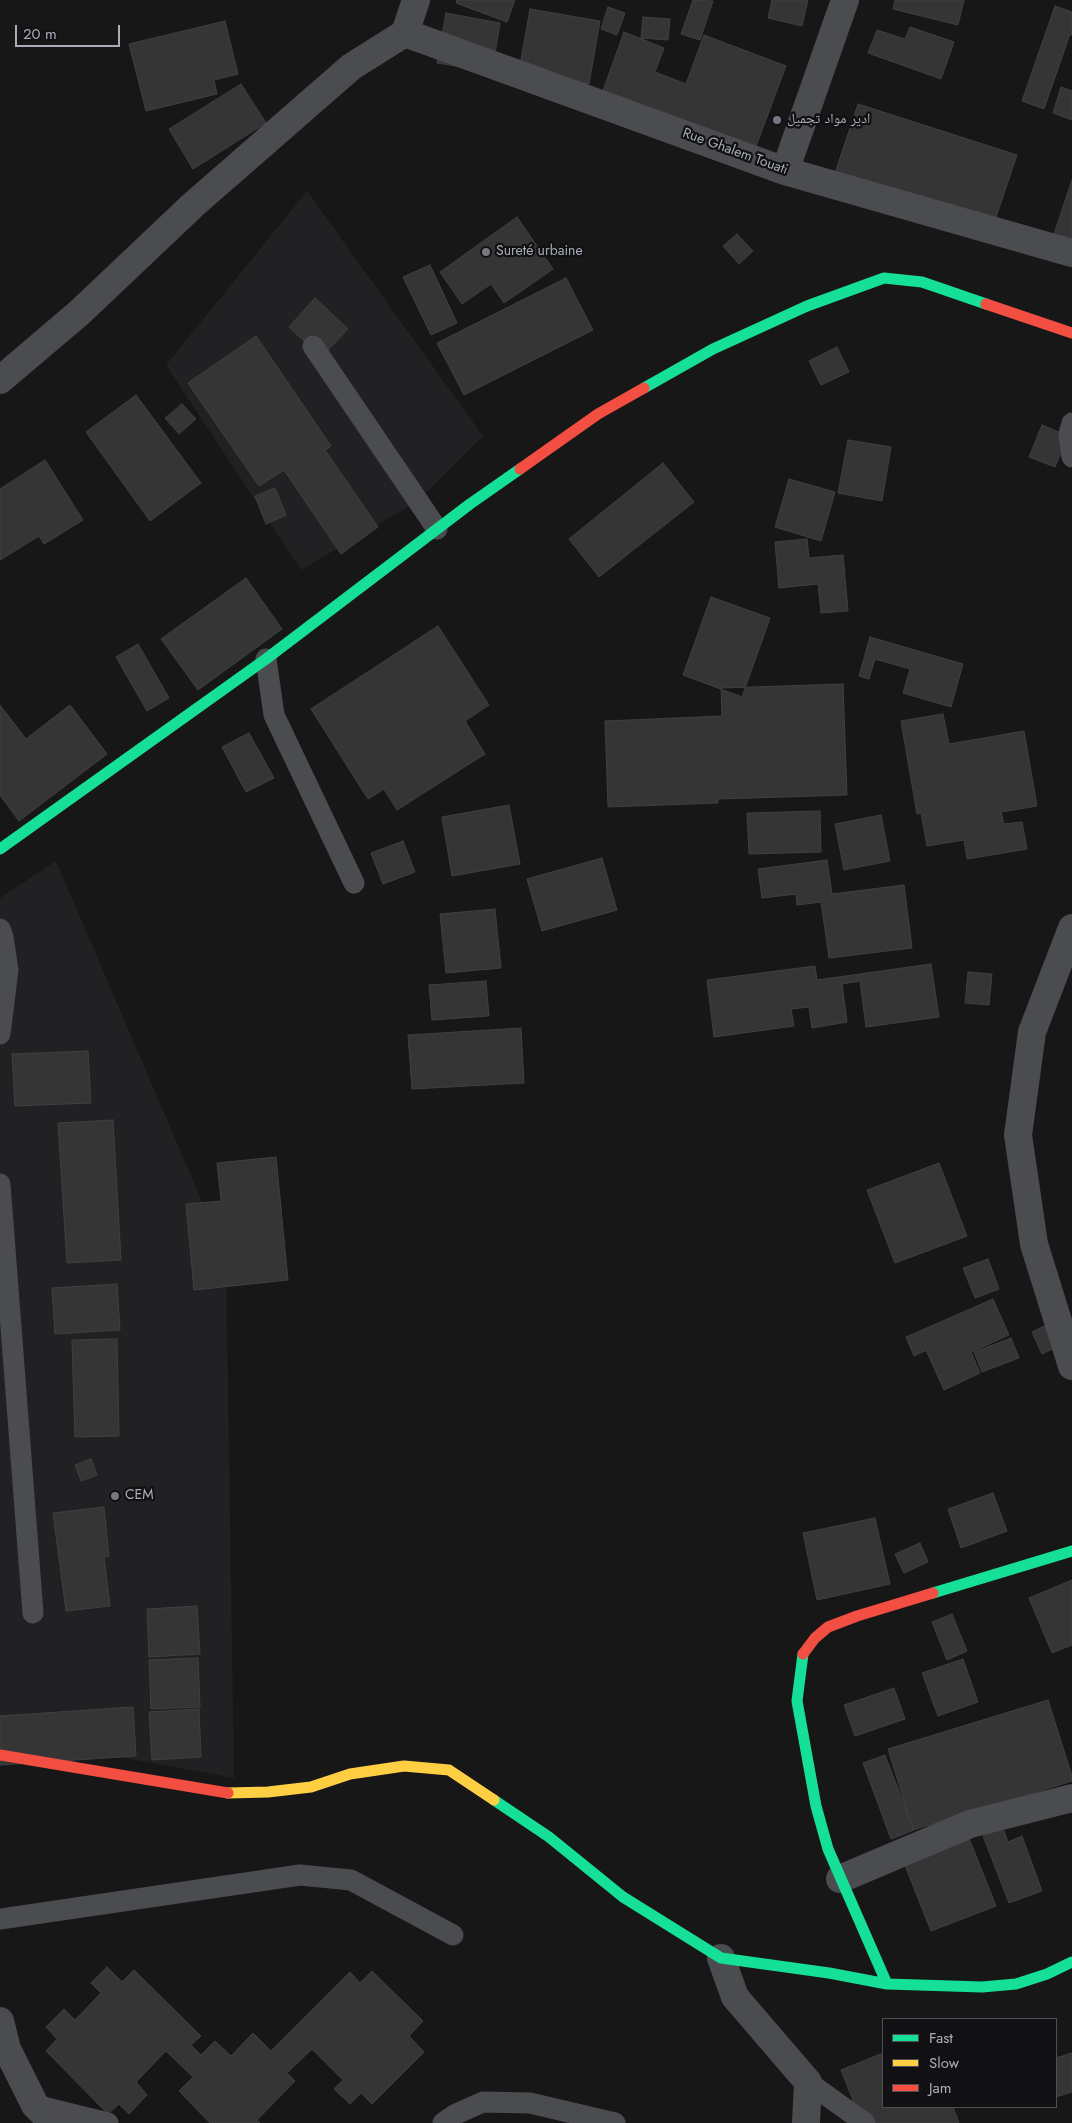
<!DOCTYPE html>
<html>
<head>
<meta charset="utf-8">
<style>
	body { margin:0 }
	#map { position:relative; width:1072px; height:2123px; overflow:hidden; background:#171717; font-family:Jost,sans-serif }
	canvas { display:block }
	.legend { position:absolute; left:882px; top:2018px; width:175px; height:90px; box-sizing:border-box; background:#111113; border:1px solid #4d4f55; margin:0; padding:6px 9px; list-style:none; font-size:15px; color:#a8adb8 }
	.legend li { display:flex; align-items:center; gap:10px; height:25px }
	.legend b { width:25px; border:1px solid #4d4f55 }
	.scale { position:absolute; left:15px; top:25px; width:105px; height:22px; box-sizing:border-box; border:2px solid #a8adb8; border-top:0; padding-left:6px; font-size:15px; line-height:18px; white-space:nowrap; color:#a8adb8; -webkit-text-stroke:4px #111113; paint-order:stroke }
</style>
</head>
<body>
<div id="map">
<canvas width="1072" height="2123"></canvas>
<ul class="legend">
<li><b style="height:6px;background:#16e098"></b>Fast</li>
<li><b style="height:6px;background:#ffcf43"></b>Slow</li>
<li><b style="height:6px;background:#f24e42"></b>Jam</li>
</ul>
<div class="scale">20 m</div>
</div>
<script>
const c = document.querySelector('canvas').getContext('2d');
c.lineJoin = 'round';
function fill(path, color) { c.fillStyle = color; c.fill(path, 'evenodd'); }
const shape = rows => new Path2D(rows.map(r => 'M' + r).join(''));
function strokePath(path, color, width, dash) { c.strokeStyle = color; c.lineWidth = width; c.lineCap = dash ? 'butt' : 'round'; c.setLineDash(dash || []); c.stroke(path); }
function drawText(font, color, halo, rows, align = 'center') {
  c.font = font + ' Jost,"Noto Naskh Arabic",sans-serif'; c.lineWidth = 4.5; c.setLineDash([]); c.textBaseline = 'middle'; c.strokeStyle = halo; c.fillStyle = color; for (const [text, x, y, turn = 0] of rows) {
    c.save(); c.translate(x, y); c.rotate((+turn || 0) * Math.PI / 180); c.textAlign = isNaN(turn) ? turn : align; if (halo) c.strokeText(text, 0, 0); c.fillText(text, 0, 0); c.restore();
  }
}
fill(shape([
	[307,191,483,436,418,501,301,570,166,365],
	[56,861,226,1257,234,1778,0,1735,0,898]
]), '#212123');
const building = shape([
	[457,0,515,0,507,22,456,3,457,0],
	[693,0,713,1,700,40,681,34,693,0],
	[772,0,808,0,802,26,768,18,772,0],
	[895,0,964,0,958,25,893,9,895,0],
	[1055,6,1072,12,1072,35,1070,34,1044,109,1022,101,1055,6],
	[608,7,625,13,617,35,601,29,608,7],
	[530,9,600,21,589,84,519,71,530,9],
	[446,13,500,23,492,72,437,63,446,13],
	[643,17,670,19,668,40,641,38,643,17],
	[225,21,238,74,214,80,217,94,146,111,129,44,225,21],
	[910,27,954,42,941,79,868,53,877,30,905,39,910,27],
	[624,32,664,48,655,72,686,84,704,35,786,66,752,157,600,99,624,32],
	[241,84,266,123,193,169,169,129,241,84],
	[1061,87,1072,91,1072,120,1053,113,1061,87],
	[858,104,1017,155,992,229,834,176,858,104],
	[1072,180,1072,247,1052,240,1072,180],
	[517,217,553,269,504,303,491,284,462,304,440,272,517,217],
	[737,234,753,251,739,264,723,246,737,234],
	[430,265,457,323,431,335,403,277,430,265],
	[566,278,593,330,464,395,437,343,566,278],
	[315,298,348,329,321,357,289,327,315,298],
	[256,336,331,446,325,450,378,527,341,554,284,470,259,486,188,383,256,336],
	[837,347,849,372,821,385,809,361,837,347],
	[136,395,201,483,150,521,86,432,136,395],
	[182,404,196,419,179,434,165,418,182,404],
	[1042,425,1068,436,1055,467,1029,457,1042,425],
	[848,440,891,447,882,501,838,493,848,440],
	[45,460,83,520,44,544,39,536,0,560,0,489,45,460],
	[663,463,694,502,599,577,569,539,663,463],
	[789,479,835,492,821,541,775,527,789,479],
	[275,488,286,515,266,524,255,496,275,488],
	[807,539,809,558,843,555,848,611,821,613,818,584,779,588,775,542,807,539],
	[246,578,282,629,198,690,161,639,246,578],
	[711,597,770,618,742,697,683,675,711,597],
	[438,626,489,705,465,721,485,754,397,810,384,789,368,799,311,709,438,626],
	[870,637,963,664,951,707,903,693,910,669,875,659,869,679,859,676,870,637],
	[138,644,169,698,147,711,116,657,138,644],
	[843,684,847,795,718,799,718,803,608,807,605,721,722,716,721,688,843,684],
	[0,705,26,739,70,705,107,754,19,821,0,795,0,705],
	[943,714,949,744,1024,731,1037,806,1001,812,1004,824,1022,822,1027,849,967,859,964,840,927,846,921,813,917,814,901,721,943,714],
	[249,733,274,778,246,792,222,747,249,733],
	[509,805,520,864,452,876,442,817,509,805],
	[820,811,821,852,749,854,747,813,820,811],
	[881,815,890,861,844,870,835,824,881,815],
	[403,841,415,872,383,884,371,853,403,841],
	[602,858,617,910,542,931,527,879,602,858],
	[827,860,832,894,904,885,912,948,829,958,821,902,797,905,796,894,762,898,758,869,827,860],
	[495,909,501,968,446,973,440,914,495,909],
	[931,964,939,1017,866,1027,860,981,842,984,847,1022,812,1028,809,1007,791,1009,794,1026,714,1037,707,980,815,966,817,980,931,964],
	[968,972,992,974,989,1005,965,1003,968,972],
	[486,981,489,1016,432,1020,429,985,486,981],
	[521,1028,524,1083,412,1089,408,1035,521,1028],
	[88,1051,91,1103,15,1106,12,1054,88,1051],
	[113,1120,121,1260,67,1263,58,1123,113,1120],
	[276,1157,288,1280,194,1290,186,1204,221,1201,217,1163,276,1157],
	[939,1163,967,1236,895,1263,867,1190,939,1163],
	[988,1259,999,1289,975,1298,963,1268,988,1259],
	[117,1284,120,1330,55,1334,52,1288,117,1284],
	[993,1299,1009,1335,971,1352,980,1373,944,1390,926,1350,914,1356,906,1337,993,1299],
	[1061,1318,1071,1340,1042,1354,1032,1332,1061,1318],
	[1011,1338,1019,1358,982,1372,974,1352,1011,1338],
	[117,1339,119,1436,75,1437,72,1340,117,1339],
	[91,1459,97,1475,81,1481,75,1465,91,1459],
	[993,1493,1007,1531,961,1548,948,1509,993,1493],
	[104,1507,109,1556,104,1557,110,1606,66,1611,53,1513,104,1507],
	[875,1518,890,1584,817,1600,803,1533,875,1518],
	[920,1543,928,1562,904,1573,895,1554,920,1543],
	[1072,1580,1072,1645,1052,1653,1029,1598,1072,1580],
	[197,1606,200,1654,149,1657,147,1609,197,1606],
	[952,1614,967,1651,947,1660,932,1622,952,1614],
	[198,1658,200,1707,151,1709,149,1660,198,1658],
	[963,1659,978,1702,938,1716,922,1673,963,1659],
	[894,1688,905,1719,855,1736,844,1705,894,1688],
	[1048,1700,1072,1776,1072,1781,913,1830,888,1749,1048,1700],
	[133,1707,136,1756,0,1765,0,1716,133,1707],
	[199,1709,201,1757,152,1760,149,1712,199,1709],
	[885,1755,914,1830,891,1839,863,1763,885,1755],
	[1003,1828,1008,1842,1022,1836,1042,1891,1009,1903,983,1836,1003,1828],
	[967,1833,996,1906,931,1931,902,1858,967,1833],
	[107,1967,122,1982,134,1970,201,2036,191,2045,201,2055,215,2041,231,2056,253,2033,271,2051,350,1972,360,1983,372,1971,423,2021,409,2036,424,2052,372,2104,361,2093,350,2104,334,2089,343,2080,312,2049,287,2073,295,2081,257,2120,260,2123,210,2123,179,2091,193,2077,166,2051,136,2082,147,2095,129,2114,119,2104,108,2114,46,2051,57,2039,46,2027,64,2009,75,2020,101,1993,91,1983,107,1967],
	[883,2053,883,2107,953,2107,959,2123,862,2123,841,2070,883,2053],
	[1072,2053,1072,2092,1056,2097,1056,2058,1072,2053]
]);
fill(building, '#353536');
strokePath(building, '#3f4043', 1);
strokePath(shape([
	[313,346,437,529],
	[1072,423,1069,434,1072,457],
	[266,659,274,715,354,883],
	[0,929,3,937,8,970,0,1034],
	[0,1184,33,1613],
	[0,1919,300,1875,351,1880,453,1935],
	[808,2082,865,2123],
	[35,2105,108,2123],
	[443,2123,456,2114,483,2102,530,2103,615,2123]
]), '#4b4c50', 21);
strokePath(shape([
	[405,33,785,171,1072,253],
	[405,33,416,0],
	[785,171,845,0],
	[0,380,79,313,193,205,351,67,405,33],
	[1072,928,1032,1032,1018,1135,1034,1244,1072,1366],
	[840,1879,970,1824,1072,1798],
	[721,1958,735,1997,808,2082,806,2123],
	[0,2021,7,2049,35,2105,53,2123]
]), '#4b4c50', 28);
strokePath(shape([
	[644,388,713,349,807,306,884,278,922,282,986,304],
	[0,849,266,659,470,504,520,469],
	[933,1593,1072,1551],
	[803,1654,797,1701,816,1806,828,1849,887,1984],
	[494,1800,549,1837,623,1897,721,1958,829,1973,887,1984,982,1987,1016,1984,1047,1974,1072,1962]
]), '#16e098', 11);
strokePath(shape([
	[228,1793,268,1792,311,1787,350,1774,404,1766,449,1770,494,1800]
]), '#ffcf43', 11);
strokePath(shape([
	[986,304,1072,333],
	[520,469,598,414,644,388],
	[803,1654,815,1638,828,1627,857,1616,933,1593],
	[0,1755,228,1793]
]), '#f24e42', 11);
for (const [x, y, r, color] of [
	[777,120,5,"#757880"],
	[486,252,5,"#757880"],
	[115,1496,5,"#757880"]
]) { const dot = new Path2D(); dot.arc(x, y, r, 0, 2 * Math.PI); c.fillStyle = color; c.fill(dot); strokePath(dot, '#111113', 2); }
drawText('14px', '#a8adb8', '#111113', [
	["ادير مواد تجميل",787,120],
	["Sureté urbaine",496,252],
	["CEM",125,1496]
], 'left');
drawText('14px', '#a8adb8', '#111113', [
	["Rue Ghalem Touati",735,152,20]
]);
</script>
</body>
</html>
